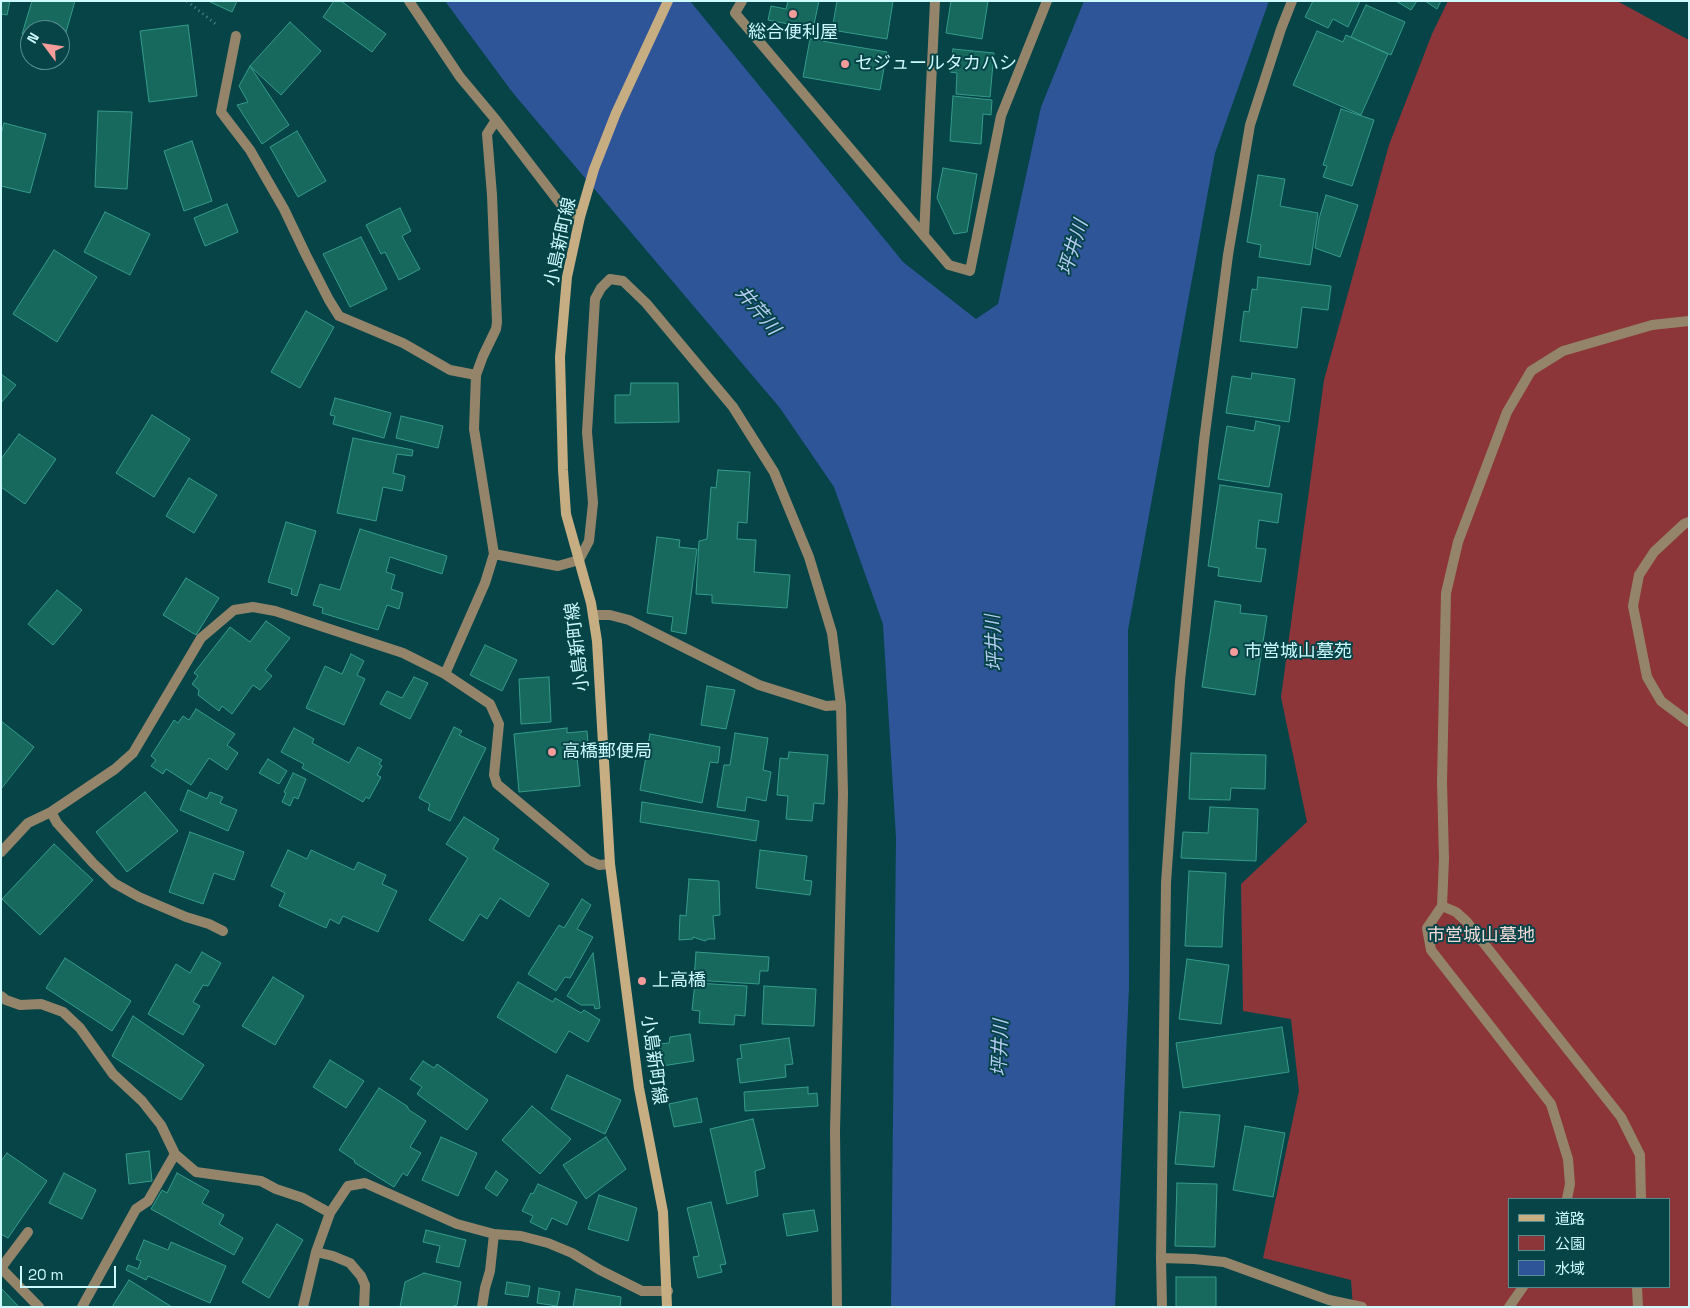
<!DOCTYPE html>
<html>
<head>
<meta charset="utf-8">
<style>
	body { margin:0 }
	#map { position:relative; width:1690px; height:1308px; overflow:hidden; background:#064448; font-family:"Space Grotesk","Noto Sans JP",sans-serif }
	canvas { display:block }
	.frame { position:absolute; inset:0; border:2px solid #ccfafd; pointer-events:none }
	.legend { position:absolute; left:1508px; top:1198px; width:162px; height:90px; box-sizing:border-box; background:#064448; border:1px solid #558d90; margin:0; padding:6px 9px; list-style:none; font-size:15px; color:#ccfafd }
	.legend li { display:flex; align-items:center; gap:10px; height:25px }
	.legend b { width:25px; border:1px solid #558d90 }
	.north { position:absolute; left:20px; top:20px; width:50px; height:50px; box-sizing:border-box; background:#064448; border:1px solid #558d90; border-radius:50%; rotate:301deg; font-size:14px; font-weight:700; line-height:20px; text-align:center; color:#ccfafd }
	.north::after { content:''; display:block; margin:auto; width:18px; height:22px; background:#f59b99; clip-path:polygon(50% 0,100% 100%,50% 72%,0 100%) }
	.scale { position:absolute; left:20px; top:1266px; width:96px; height:22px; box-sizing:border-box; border:2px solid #ccfafd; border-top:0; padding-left:6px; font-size:15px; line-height:18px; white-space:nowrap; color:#ccfafd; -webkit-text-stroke:4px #064448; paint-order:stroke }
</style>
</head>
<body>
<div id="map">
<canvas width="1690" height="1308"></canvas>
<div class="frame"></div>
<ul class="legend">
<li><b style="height:6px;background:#c7ad82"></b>道路</li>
<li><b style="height:14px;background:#8c3639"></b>公園</li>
<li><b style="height:14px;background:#2f5599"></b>水域</li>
</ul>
<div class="north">N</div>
<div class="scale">20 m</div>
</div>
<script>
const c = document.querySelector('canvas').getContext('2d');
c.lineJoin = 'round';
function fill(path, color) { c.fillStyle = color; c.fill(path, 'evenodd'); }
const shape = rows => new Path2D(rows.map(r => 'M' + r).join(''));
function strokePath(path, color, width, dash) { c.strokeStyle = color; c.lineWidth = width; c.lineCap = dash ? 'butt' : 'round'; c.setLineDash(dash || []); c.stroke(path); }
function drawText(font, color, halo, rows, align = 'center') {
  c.font = font + ' "Space Grotesk","Noto Sans JP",sans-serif'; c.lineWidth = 4; c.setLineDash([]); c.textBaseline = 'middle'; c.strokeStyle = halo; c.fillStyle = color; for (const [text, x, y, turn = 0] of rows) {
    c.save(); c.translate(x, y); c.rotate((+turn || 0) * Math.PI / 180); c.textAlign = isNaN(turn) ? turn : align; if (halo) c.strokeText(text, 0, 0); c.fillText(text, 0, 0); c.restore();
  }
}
fill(shape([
	[1448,1,1617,1,1689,40,1689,1307,1353,1307,1351,1280,1263,1258,1299,1091,1291,1019,1243,1011,1241,884,1307,822,1281,697,1324,380,1389,145,1432,34],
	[1509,1199,1669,1199,1669,1287,1509,1287]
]), '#8c3639');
fill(shape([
	[445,1,690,1,903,262,976,319,998,304,1041,107,1084,1,1269,1,1215,153,1128,630,1129,987,1115,1307,891,1307,896,838,883,624,834,487,780,408,513,93]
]), '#2f5599');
const building = shape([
	[1,1,10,1,7,15,1,14,1,1],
	[32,1,75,1,62,46,60,45,60,30,30,30,30,37,22,34,32,1],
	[208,1,237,1,232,12,208,1],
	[334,1,341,1,386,34,372,52,323,17,334,1],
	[788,1,819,1,813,29,768,20,771,6,786,9,788,1],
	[837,1,893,1,887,39,832,30,837,1],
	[951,1,988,1,982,39,946,33,951,1],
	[1313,1,1360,1,1348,27,1333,19,1328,28,1305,17,1313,1],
	[1396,1,1417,1,1411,10,1396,1],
	[1425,1,1441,1,1437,9,1425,1],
	[1366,5,1405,22,1391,55,1351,37,1366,5],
	[290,22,321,51,281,95,250,66,290,22],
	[188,25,197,96,149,102,140,31,188,25],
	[1317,31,1343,42,1346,35,1388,54,1361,115,1293,85,1317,31],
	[810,39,887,52,880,90,803,77,810,39],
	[953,49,994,53,990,97,956,94,957,73,950,72,953,49],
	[250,66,289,125,262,144,237,105,248,102,239,86,250,66],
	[953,96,992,100,991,115,983,114,981,144,950,141,953,96],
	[1341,109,1374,120,1352,186,1323,177,1327,166,1323,165,1341,109],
	[98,111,132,112,127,189,95,187,98,111],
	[4,123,46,134,30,193,1,186,1,134,4,123],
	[297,131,326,181,298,197,270,147,297,131],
	[192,141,212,201,184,211,164,151,192,141],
	[943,168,977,174,967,232,954,234,937,198,943,168],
	[1258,175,1285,179,1280,206,1318,213,1310,265,1259,257,1261,245,1247,242,1258,175],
	[1326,195,1358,205,1340,257,1315,248,1319,219,1326,195],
	[227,204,238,232,205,246,194,218,227,204],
	[400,208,411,231,402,236,420,269,399,280,385,252,381,254,366,225,400,208],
	[105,212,150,234,130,275,84,252,105,212],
	[361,237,387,289,350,307,323,254,361,237],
	[54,250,97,277,57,342,13,314,54,250],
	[1258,277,1331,286,1328,310,1302,307,1297,348,1240,341,1244,311,1249,312,1252,289,1257,290,1258,277],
	[306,311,334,327,300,388,271,372,306,311],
	[1252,373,1295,379,1289,422,1226,413,1232,376,1251,379,1252,373],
	[1,374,16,385,1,403,1,374],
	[631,383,678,383,679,422,615,423,615,395,630,395,631,383],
	[335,398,391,413,384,438,333,424,335,416,330,415,335,398],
	[152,415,190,439,154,497,116,473,152,415],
	[401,416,443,426,438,448,396,438,401,416],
	[1256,421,1280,426,1269,487,1218,479,1227,426,1254,431,1256,421],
	[19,434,56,459,25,504,1,487,1,459,19,434],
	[353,438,413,450,412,456,397,454,393,473,405,476,402,491,383,487,376,521,337,513,353,438],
	[718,470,750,472,747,523,738,522,737,539,756,540,754,572,790,575,787,608,712,603,712,595,696,594,699,541,707,539,711,487,716,488,718,470],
	[189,478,217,495,194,533,166,516,189,478],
	[1220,485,1282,494,1278,523,1259,520,1256,548,1266,549,1261,582,1218,576,1219,568,1208,566,1220,485],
	[286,522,316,531,297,596,291,594,292,589,268,582,286,522],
	[360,529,447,556,442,574,390,557,386,572,395,575,391,589,403,593,399,609,387,605,378,630,322,613,323,608,313,605,320,584,340,590,360,529],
	[657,537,680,540,679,547,697,549,686,634,671,631,673,617,647,613,657,537],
	[186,578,219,598,196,635,163,615,186,578],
	[57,590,82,610,53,645,28,624,57,590],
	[1215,601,1241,605,1240,613,1267,616,1255,695,1202,687,1215,601],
	[266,621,290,638,265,670,272,676,260,690,253,685,232,714,222,706,219,711,198,695,199,690,192,684,198,676,194,673,230,627,250,642,266,621],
	[485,645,517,660,502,691,470,675,485,645],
	[351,654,364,661,357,675,365,679,344,725,306,708,325,666,342,674,351,654],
	[414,677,428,683,410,719,380,704,387,691,402,698,414,677],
	[549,677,551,722,521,724,519,679,549,677],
	[707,686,735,690,726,729,701,725,707,686],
	[196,709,235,734,227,745,238,753,227,770,209,758,191,785,166,769,163,774,151,766,156,760,151,756,174,720,178,723,183,716,189,720,196,709],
	[1,721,34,747,1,789,1,721],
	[454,727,462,731,459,735,486,748,450,821,428,810,430,804,419,798,454,727],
	[294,728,314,739,312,743,349,763,358,747,382,760,379,764,382,766,377,775,381,777,369,799,366,797,363,802,302,768,304,764,281,752,294,728],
	[567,728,567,733,587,731,589,755,577,757,580,786,519,792,514,734,567,728],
	[735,733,768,738,763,770,771,772,766,801,747,797,745,811,717,807,724,765,730,765,735,733],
	[650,734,720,747,718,763,710,762,702,803,640,790,650,734],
	[789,752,828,755,824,804,814,803,812,821,786,819,788,796,777,795,780,758,788,759,789,752],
	[1191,753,1266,755,1265,789,1231,788,1230,800,1189,799,1191,753],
	[268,759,287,771,279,784,259,773,268,759],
	[293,773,306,779,298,799,294,797,290,806,282,802,286,793,284,792,293,773],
	[188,790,207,799,210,792,223,797,220,803,237,810,228,831,180,810,188,790],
	[145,792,178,831,127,872,96,832,145,792],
	[642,802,759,821,756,841,640,822,642,802],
	[1210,807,1258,809,1256,861,1181,858,1183,832,1208,833,1210,807],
	[464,817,499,839,493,849,549,884,529,917,500,898,487,919,480,914,463,941,429,920,468,858,446,844,464,817],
	[190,832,244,852,234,880,214,873,203,904,169,892,190,832],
	[54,844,93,880,40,935,2,899,54,844],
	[288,850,307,859,311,850,354,870,358,862,386,875,382,884,397,891,378,932,343,916,339,924,330,919,326,928,279,906,285,893,271,886,288,850],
	[760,850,807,856,804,880,812,881,810,895,756,888,760,850],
	[1189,871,1226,873,1222,947,1185,946,1189,871],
	[689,879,719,881,720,915,713,916,715,939,708,939,705,941,693,937,693,939,679,940,680,915,686,916,689,879],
	[582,899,591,905,577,929,593,937,570,978,565,977,556,991,528,974,559,925,564,928,582,899],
	[202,952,221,963,208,986,203,985,193,1002,200,1006,183,1035,148,1014,176,964,190,973,202,952],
	[696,952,769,957,768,971,760,971,759,984,694,980,696,952],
	[593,953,600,1008,595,1009,594,1005,581,1005,567,996,593,953],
	[65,958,131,1001,112,1031,46,988,65,958],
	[1187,959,1229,965,1221,1024,1179,1019,1187,959],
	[273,977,304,996,275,1045,242,1026,273,977],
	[518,982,553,1002,555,998,581,1013,584,1010,600,1020,588,1042,569,1031,556,1053,497,1017,518,982],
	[695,983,747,986,745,1016,735,1015,734,1025,699,1023,700,1011,692,1010,695,983],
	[764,986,816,989,814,1026,762,1024,764,986],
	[133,1016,204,1065,181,1100,112,1056,133,1016],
	[1282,1027,1289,1072,1183,1088,1176,1043,1282,1027],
	[690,1034,694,1061,662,1066,659,1044,669,1043,670,1037,690,1034],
	[789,1038,793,1064,785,1065,786,1077,740,1083,737,1059,742,1058,740,1045,789,1038],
	[330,1060,364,1081,346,1108,313,1087,330,1060],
	[423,1061,434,1068,437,1064,488,1100,467,1130,417,1094,422,1087,410,1079,423,1061],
	[567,1075,621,1100,605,1134,551,1109,567,1075],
	[808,1087,808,1094,817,1093,818,1106,745,1111,744,1092,808,1087],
	[379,1088,407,1106,409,1110,426,1121,410,1147,421,1153,407,1176,403,1173,394,1187,355,1163,354,1160,339,1150,379,1088],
	[697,1098,702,1122,674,1127,669,1104,697,1098],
	[532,1106,571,1139,540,1174,502,1140,532,1106],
	[1180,1112,1220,1115,1214,1167,1175,1164,1180,1112],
	[753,1119,765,1168,755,1171,758,1196,727,1204,710,1129,753,1119],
	[1245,1126,1285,1133,1273,1197,1233,1190,1245,1126],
	[441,1137,477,1153,458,1196,422,1180,441,1137],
	[606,1137,626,1169,586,1199,563,1165,606,1137],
	[149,1151,152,1181,129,1184,126,1154,149,1151],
	[7,1153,47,1181,8,1238,1,1234,1,1161,7,1153],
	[496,1171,508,1180,497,1196,485,1188,496,1171],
	[64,1173,96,1190,82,1219,49,1203,64,1173],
	[177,1173,209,1191,202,1203,224,1215,219,1224,243,1238,234,1255,151,1209,162,1190,167,1193,177,1173],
	[1177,1183,1217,1184,1215,1247,1175,1246,1177,1183],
	[538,1184,577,1202,567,1225,552,1218,546,1230,530,1222,533,1216,522,1211,531,1193,533,1194,538,1184],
	[599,1195,637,1208,628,1241,588,1229,599,1195],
	[711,1202,726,1264,720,1265,722,1272,698,1278,693,1257,699,1256,687,1208,711,1202],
	[814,1210,818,1231,787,1236,783,1214,814,1210],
	[277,1224,303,1240,269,1298,242,1282,277,1224],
	[426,1230,466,1240,459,1267,436,1262,440,1246,423,1242,426,1230],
	[144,1240,168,1250,171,1242,226,1266,210,1303,148,1276,146,1280,126,1270,128,1265,138,1269,141,1261,136,1259,144,1240],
	[424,1273,461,1282,457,1305,451,1307,400,1307,405,1282,424,1273],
	[1176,1277,1216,1277,1216,1307,1176,1307,1176,1277],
	[129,1280,172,1307,112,1307,129,1280],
	[507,1282,530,1286,528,1297,505,1294,507,1282],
	[1,1288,19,1307,1,1307,1,1288],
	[539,1288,560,1292,557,1306,537,1303,539,1288],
	[576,1289,621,1297,620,1307,573,1307,576,1289]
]);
fill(building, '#18695d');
strokePath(building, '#359b8b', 1);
strokePath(shape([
	[187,1,218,26]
]), '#50888c', 3, [1, 4]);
strokePath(shape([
	[236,36,221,112,250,150,284,209,306,255,329,300,339,316,403,343,450,370,476,375]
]), '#94856a', 10);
strokePath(shape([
	[409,1,460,77,496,120,562,206,580,217],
	[742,1,735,13,949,265,970,271,1001,116,1047,1],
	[924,236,935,1],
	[1689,522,1684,524,1654,552,1639,575,1633,606,1647,677,1661,701,1689,722],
	[494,554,558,566,579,560,589,541,593,503,587,432,595,299,601,288,610,279,623,281,646,303,733,407,774,472,809,557,832,633,841,705,843,794,835,1131,837,1307],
	[593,615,610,615,629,620,759,685,826,706,841,705],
	[445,674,485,583,494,554,474,429,476,375,483,356,496,329,497,322,492,195,487,134,496,120],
	[51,812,57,823,93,863,114,883,139,897,186,917,209,924,223,931],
	[1,852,28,823,51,812,115,769,133,753,201,638,234,610,253,607,275,611,403,653,445,674,490,704,499,724,494,775,497,784,588,860,599,865,610,864],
	[1442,906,1456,912,1467,922,1621,1117,1640,1155,1641,1199],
	[1,996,6,1000,20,1005,41,1004,63,1012,80,1028,113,1074,142,1101,161,1125,175,1154,196,1172,261,1181,276,1189,303,1198,330,1213],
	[1567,1199,1570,1184,1568,1159,1551,1104,1431,950,1427,928,1442,906,1444,859,1442,782,1446,593,1458,542,1507,412,1531,371,1563,351,1652,325,1689,321],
	[316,1252,333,1256,350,1263,361,1276,365,1285,364,1307],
	[1161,1258,1194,1259,1224,1262,1329,1300,1362,1307],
	[1,1268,39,1307],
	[1,1268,28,1232],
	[1637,1287,1638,1307],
	[82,1307,136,1209,148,1201,175,1154],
	[303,1307,316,1252,330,1213,348,1186,365,1183,457,1224,494,1234,521,1236,548,1243,572,1253,600,1270,642,1291,668,1291],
	[482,1307,485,1288,490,1271,494,1234],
	[1162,1307,1161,1258,1166,883,1180,681,1204,441,1228,255,1250,125,1281,29,1292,1],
	[1509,1307,1523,1287]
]), '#94856a', 10);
strokePath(shape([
	[667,1307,663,1212,639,1088,610,864,597,641,591,603,566,514,563,470,560,357,567,277,580,217,594,169,616,113,668,1]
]), '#c7ad82', 10);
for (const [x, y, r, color] of [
	[793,14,5,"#f59b99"],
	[845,64,5,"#f59b99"],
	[1234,652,5,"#f59b99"],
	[552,752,5,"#f59b99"],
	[642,981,5,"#f59b99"]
]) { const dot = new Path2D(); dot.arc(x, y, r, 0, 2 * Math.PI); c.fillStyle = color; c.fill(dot); strokePath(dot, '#064448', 2); }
drawText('18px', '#ccfafd', '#064448', [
	["総合便利屋",793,33,"center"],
	["セジュールタカハシ",855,64],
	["市営城山墓苑",1244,652],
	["高橋郵便局",562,752],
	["上高橋",652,981]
], 'left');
drawText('18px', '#ccfafd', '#064448', [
	["小島新町線",561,242,-78],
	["小島新町線",578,647,-97],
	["小島新町線",653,1060,82]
]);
drawText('18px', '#f2d8d6', '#064448', [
	["市営城山墓地",1481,936]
]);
drawText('italic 19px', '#b4cbf2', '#064448', [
	["坪井川",1074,248,-73],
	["井芹川",757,311,50],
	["坪井川",995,643,-93],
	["坪井川",1001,1048,-88]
]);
</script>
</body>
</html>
